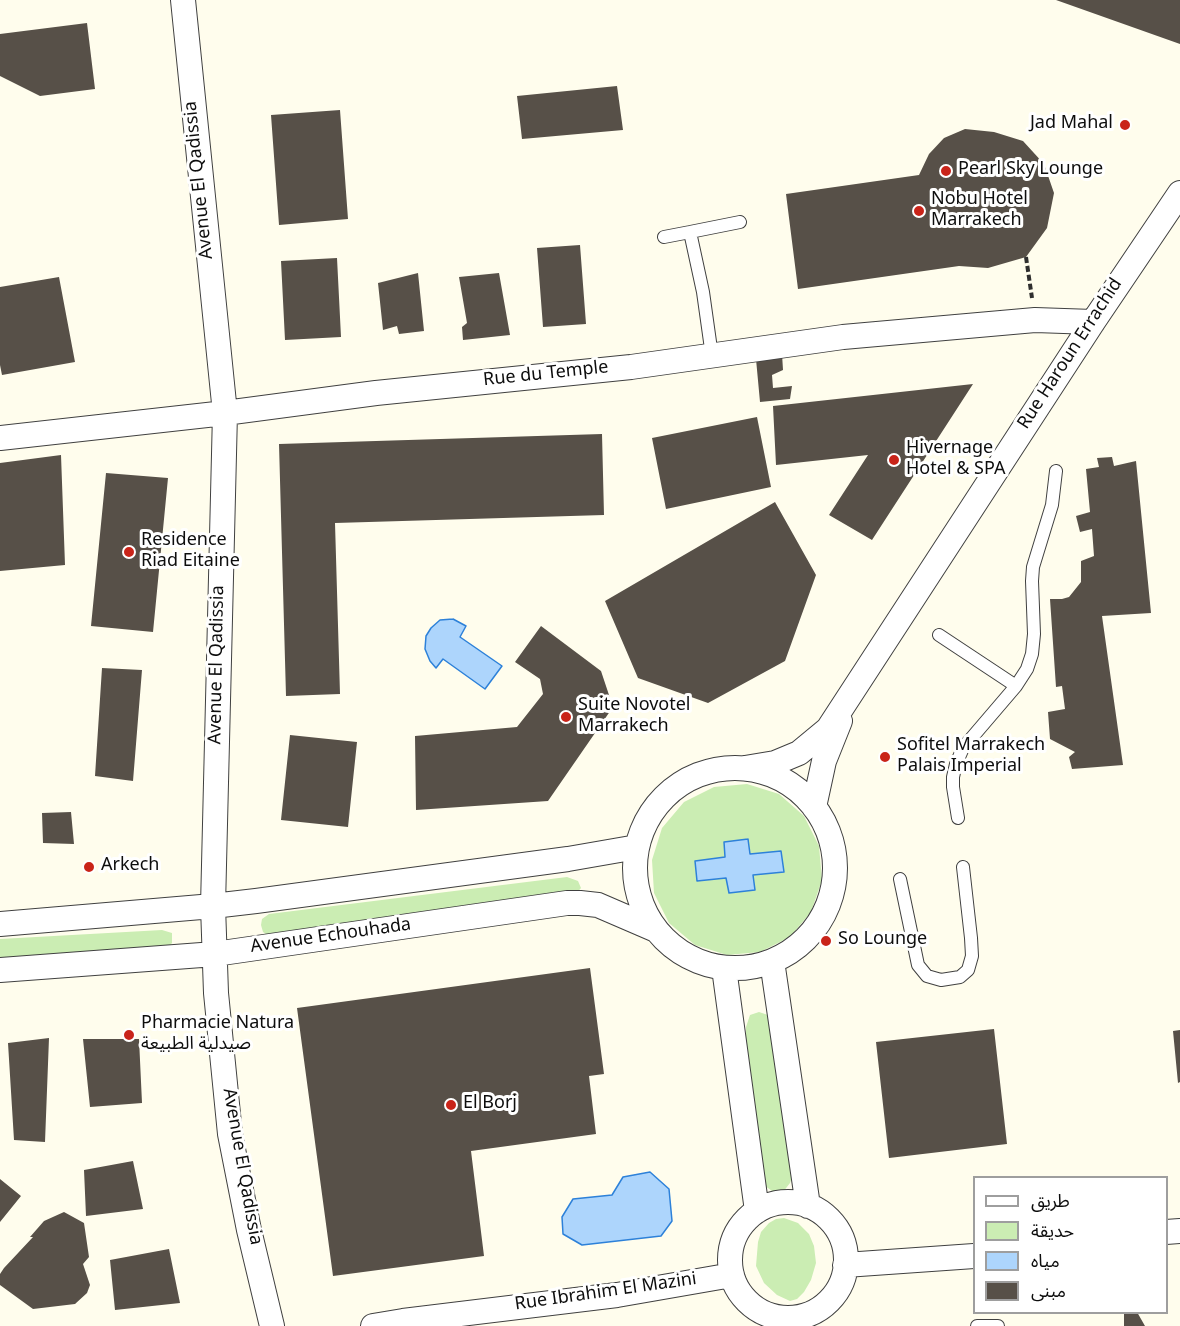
<!DOCTYPE html>
<html>
<head>
<meta charset="utf-8">
<style>
	body { margin:0 }
	#map { position:relative; width:1180px; height:1326px; overflow:hidden; background:#fffded; font-family:Georgia,"Noto Sans Arabic",serif }
	canvas { display:block }
	.legend { position:absolute; left:973px; top:1176px; width:195px; height:138px; box-sizing:border-box; background:#fff; border:2px solid #9e9e9e; margin:0; padding:8px 10px; list-style:none; font-size:18px; color:#0d0d0d }
	.legend li { display:flex; align-items:center; gap:12px; height:30px }
	.legend b { width:30px; border:2px solid #9e9e9e }
</style>
</head>
<body>
<div id="map">
<canvas width="1180" height="1326"></canvas>
<ul class="legend">
<li><b style="height:8px;background:#fff"></b>طريق</li>
<li><b style="height:16px;background:#cbedb3"></b>حديقة</li>
<li><b style="height:16px;background:#add5fc"></b>مياه</li>
<li><b style="height:16px;background:#575048"></b>مبنى</li>
</ul>
</div>
<script>
const c = document.querySelector('canvas').getContext('2d');
c.lineJoin = 'round';
function fill(path, color) { c.fillStyle = color; c.fill(path, 'evenodd'); }
const shape = rows => new Path2D(rows.map(r => 'M' + r).join(''));
function strokePath(path, color, width, dash) { c.strokeStyle = color; c.lineWidth = width; c.lineCap = dash ? 'butt' : 'round'; c.setLineDash(dash || []); c.stroke(path); }
function drawText(font, color, halo, rows, align = 'center') {
  c.font = font + ' Georgia,"Noto Sans Arabic",serif'; c.lineWidth = 6; c.setLineDash([]); c.textBaseline = 'middle'; c.strokeStyle = halo; c.fillStyle = color; for (const [text, x, y, turn = 0] of rows) {
    c.save(); c.translate(x, y); c.rotate((+turn || 0) * Math.PI / 180); c.textAlign = isNaN(turn) ? turn : align; if (halo) c.strokeText(text, 0, 0); c.fillText(text, 0, 0); c.restore();
  }
}
fill(shape([
	[747,784,779,794,804,816,819,846,822,880,811,912,790,937,760,952,727,955,695,945,669,923,654,893,652,860,662,828,684,802,714,787],
	[725,857,755,890,729,892],
	[567,877,578,881,581,888,574,896,269,936,263,932,261,925,262,919,269,914],
	[162,930,172,933,172,943,166,950,0,961,0,939],
	[759,1012,768,1015,774,1025,793,1174,790,1183,783,1192,775,1193,765,1186,762,1174,746,1041,746,1027,750,1015],
	[784,1218,798,1223,809,1234,814,1246,816,1263,811,1280,804,1292,797,1299,790,1301,777,1295,764,1283,756,1266,758,1242,761,1232,769,1223,776,1219]
]), '#cbedb3');
const water = shape([
	[453,619,466,626,460,637,502,666,485,689,443,659,436,668,430,661,425,649,426,636,431,628,440,620,453,619],
	[748,839,750,854,781,851,784,872,753,875,755,890,729,893,726,878,697,881,695,861,725,857,724,842,748,839],
	[650,1172,669,1189,672,1221,661,1236,582,1245,563,1234,562,1217,573,1199,612,1195,623,1177,650,1172]
]);
fill(water, '#add5fc');
strokePath(water, '#2d81d9', 1.5);
fill(shape([
	[1056,0,1180,0,1180,44],
	[87,23,95,89,40,96,0,76,0,34],
	[617,86,623,130,522,139,517,96],
	[340,110,348,219,279,225,271,115],
	[965,129,994,132,1023,141,1044,164,1054,193,1047,228,1026,257,988,268,959,266,798,289,786,194,919,175,929,154,944,138],
	[580,245,586,324,543,327,537,248],
	[337,258,341,337,285,340,281,261],
	[418,273,424,331,399,334,397,326,383,330,378,283],
	[499,273,510,335,463,340,462,327,467,323,459,277],
	[59,277,75,362,2,375,0,365,0,287],
	[782,354,783,370,772,375,773,388,792,386,790,399,760,402,756,359],
	[973,384,872,540,829,515,868,455,776,465,773,406],
	[757,417,771,487,666,509,652,438],
	[602,434,604,515,335,523,340,694,286,696,279,444],
	[61,455,65,565,0,571,0,463],
	[1112,457,1114,466,1136,461,1151,613,1102,616,1123,765,1072,769,1069,757,1075,752,1050,739,1048,712,1065,709,1062,686,1056,687,1050,599,1062,599,1069,597,1081,582,1081,561,1094,556,1092,529,1080,532,1076,516,1090,512,1086,469,1099,467,1097,458],
	[106,473,168,478,153,632,91,626],
	[775,502,816,575,785,661,708,703,638,678,605,601],
	[541,626,601,671,613,707,548,801,416,810,415,736,517,727,543,694,540,679,515,662],
	[102,668,142,670,133,781,95,776],
	[290,735,357,742,348,827,281,820],
	[71,812,74,844,43,843,42,813],
	[590,968,604,1074,589,1076,596,1134,471,1151,484,1256,333,1276,297,1008],
	[994,1029,1007,1144,889,1158,876,1042],
	[1180,1030,1180,1082,1178,1083,1173,1031],
	[49,1038,45,1142,14,1140,8,1043],
	[83,1039,139,1039,142,1103,90,1107],
	[133,1161,143,1209,86,1216,84,1170],
	[0,1179,21,1196,0,1222],
	[64,1212,84,1223,89,1257,83,1264,90,1285,87,1293,75,1304,33,1309,0,1285,0,1274,4,1268,33,1237,30,1237,44,1221],
	[169,1249,180,1303,115,1310,110,1260],
	[1124,1312,1137,1312,1145,1326,1124,1326]
]), '#575048');
const service = shape([
	[690,232,740,222],
	[664,237,690,232,703,292,712,356],
	[939,635,1016,686],
	[958,818,953,787,953,777,956,764,963,748,1016,686,1027,669,1032,654,1034,634,1032,581,1033,567,1052,505,1056,471],
	[900,879,918,965,927,976,941,980,960,977,968,970,972,956,971,938,963,867],
	[794,1318,795,1326],
	[977,1326,998,1326]
]);
const minor = shape([
	[183,0,225,413,213,906,216,993,230,1134,249,1230,272,1326],
	[0,438,225,413,376,393,631,367,843,337,1035,320,1093,322],
	[745,768,775,763,799,753,828,729,1093,322,1180,193],
	'635 868a100 100 0 1 1 200 0a100 100 0 1 1-200 0Z',
	[814,807,824,761,840,721],
	[0,924,213,906,256,901,568,859,637,847],
	[772,961,808,1206],
	[724,968,757,1211],
	[0,970,215,954,567,903,580,903,598,905,656,930],
	'730 1260a58 58 0 1 1 116 0a58 58 0 1 1-116 0Z',
	[1166,1232,1180,1231],
	[845,1265,974,1256],
	[373,1326,403,1321,617,1295,732,1275]
]);
strokePath(service, '#404040', 14);
strokePath(minor, '#404040', 26);
strokePath(shape([
	[1026,257,1032,298]
]), '#2f2f2f', 4, [6, 3]);
strokePath(service, '#fff', 12);
strokePath(minor, '#fff', 24);
for (const [x, y, r, color] of [
	[1125,125,6,"#c92419"],
	[946,171,6,"#c92419"],
	[919,211,6,"#c92419"],
	[894,460,6,"#c92419"],
	[129,552,6,"#c92419"],
	[566,717,6,"#c92419"],
	[885,757,6,"#c92419"],
	[89,867,6,"#c92419"],
	[826,941,6,"#c92419"],
	[129,1035,6,"#c92419"],
	[451,1105,6,"#c92419"]
]) { const dot = new Path2D(); dot.arc(x, y, r, 0, 2 * Math.PI); c.fillStyle = color; c.fill(dot); strokePath(dot, '#fff', 2); }
drawText('18px', '#0d0d0d', '#fff', [
	["Jad Mahal",1113,125,"right"],
	["Pearl Sky Lounge",958,171],
	["Nobu Hotel",931,201],
	["Marrakech",931,222],
	["Hivernage",906,450],
	["Hotel & SPA",906,471],
	["Residence",141,542],
	["Riad Eitaine",141,563],
	["Suite Novotel",578,707],
	["Marrakech",578,728],
	["Sofitel Marrakech",897,747],
	["Palais Imperial",897,768],
	["Arkech",101,867],
	["So Lounge",838,941],
	["Pharmacie Natura",141,1025],
	["صيدلية الطبيعة",141,1046],
	["El Borj",463,1105]
], 'left');
drawText('18px', '#0d0d0d', '#fff', [
	["Avenue El Qadissia",201,180,-96],
	["Rue Haroun Errachid",1072,355,-57],
	["Rue du Temple",546,376,-6],
	["Avenue El Qadissia",219,665,-89],
	["Avenue Echouhada",331,938,-8],
	["Avenue El Qadissia",240,1167,80],
	["Rue Ibrahim El Mazini",606,1294,-8]
]);
</script>
</body>
</html>
